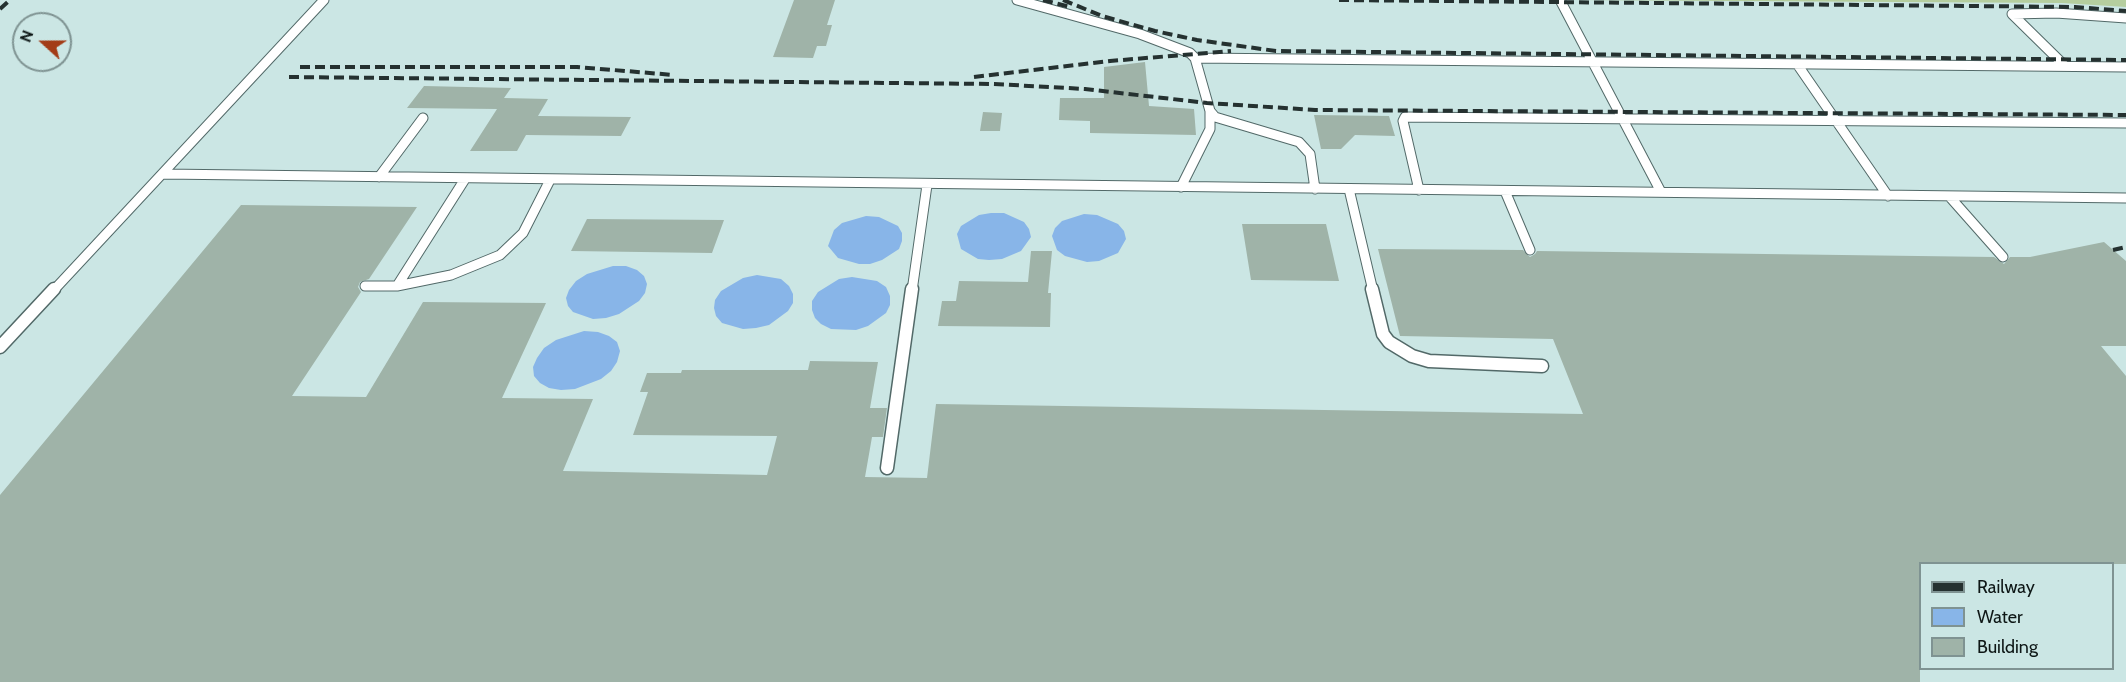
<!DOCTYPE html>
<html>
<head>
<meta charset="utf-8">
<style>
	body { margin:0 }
	#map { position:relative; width:2126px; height:682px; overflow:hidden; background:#cbe6e4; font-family:Cabin,sans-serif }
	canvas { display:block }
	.legend { position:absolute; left:1919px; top:562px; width:195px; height:108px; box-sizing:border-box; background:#cbe6e4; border:2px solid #7f9392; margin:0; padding:8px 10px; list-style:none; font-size:18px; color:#0e1716 }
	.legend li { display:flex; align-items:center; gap:12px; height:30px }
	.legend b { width:30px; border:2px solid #7f9392 }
	.north { position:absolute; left:12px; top:12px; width:60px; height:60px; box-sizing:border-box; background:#cbe6e4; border:2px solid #7f9392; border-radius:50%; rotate:291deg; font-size:16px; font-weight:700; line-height:24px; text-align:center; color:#0e1716 }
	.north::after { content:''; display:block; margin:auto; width:21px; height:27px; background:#a33c17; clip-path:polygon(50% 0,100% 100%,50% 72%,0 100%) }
</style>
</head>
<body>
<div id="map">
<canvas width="2126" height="682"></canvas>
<ul class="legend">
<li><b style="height:8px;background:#253130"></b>Railway</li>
<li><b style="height:16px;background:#88b5e8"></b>Water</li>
<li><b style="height:16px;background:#9fb3a8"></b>Building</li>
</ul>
<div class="north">N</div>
</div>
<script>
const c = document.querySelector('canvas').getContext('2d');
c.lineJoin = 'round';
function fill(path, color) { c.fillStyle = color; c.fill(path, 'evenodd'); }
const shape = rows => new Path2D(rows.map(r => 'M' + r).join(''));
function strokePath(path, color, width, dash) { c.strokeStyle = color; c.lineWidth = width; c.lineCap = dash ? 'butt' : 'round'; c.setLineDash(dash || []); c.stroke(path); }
fill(shape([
	[1571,0,2126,0,2126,7,2062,3]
]), '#b5ce9f');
fill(shape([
	[991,213,1004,213,1024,222,1029,229,1031,237,1021,251,1002,259,989,260,978,259,961,249,957,234,961,226,979,215],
	[1084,214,1097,215,1118,224,1124,231,1126,239,1118,253,1099,261,1087,262,1065,256,1057,250,1052,236,1055,228,1062,221],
	[866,216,879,217,898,226,902,233,902,241,899,249,882,260,870,264,859,264,838,258,828,246,834,230,842,223],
	[613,266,626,266,637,270,644,276,647,284,645,293,639,301,619,314,606,318,593,319,573,312,568,306,566,298,569,290,576,281,587,274],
	[757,275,781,279,789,286,793,294,793,303,788,311,769,325,756,328,743,329,722,323,716,316,714,308,715,300,721,291,743,278],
	[852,277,877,281,886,287,890,296,890,305,886,313,868,326,856,330,831,329,821,324,815,318,812,310,812,301,818,292,839,279],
	[584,331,598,332,609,336,617,342,620,351,617,362,611,371,601,379,575,389,561,390,549,388,540,383,534,376,533,367,537,358,544,348,556,340]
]), '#88b5e8');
fill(shape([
	[794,0,835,0,827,25,832,25,826,46,817,46,813,58,773,57],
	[1145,62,1149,106,1194,109,1196,135,1090,133,1090,121,1059,120,1060,98,1104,98,1104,67],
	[424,86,511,88,504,98,548,99,538,116,631,117,621,136,526,135,517,151,470,151,497,109,407,108],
	[983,112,1002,113,1000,131,980,131],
	[1314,115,1389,116,1395,136,1355,135,1341,149,1321,149],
	[241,205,417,207,369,279,360,282,358,287,361,292,292,396,366,397,423,302,546,303,502,398,593,399,563,471,767,475,777,436,633,435,648,392,640,392,647,373,681,373,682,370,808,370,810,361,878,362,870,408,887,408,883,437,872,437,865,477,927,478,936,404,1583,414,1553,339,1400,336,1378,249,1523,250,1530,257,1535,254,1537,251,1994,257,2004,264,2010,257,2030,257,2104,242,2126,261,2126,346,2101,346,2126,376,2126,564,1920,564,1920,682,0,682,0,495],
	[587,219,724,220,712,253,571,251],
	[1242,224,1326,224,1339,281,1251,280],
	[1031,251,1052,251,1048,293,1051,293,1050,327,938,326,942,301,956,301,959,281,1028,282]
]), '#9fb3a8');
const laneFar1 = shape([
	[1017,0,1140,34,1190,53,1195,58,1210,111,1215,117,1299,142,1310,154,1315,189],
	[1560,0,1661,192],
	[1195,58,2126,67],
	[1797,64,1888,196],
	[2065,66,2012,14,2056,13,2126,18],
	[163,174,2126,198],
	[379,177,423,118],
	[1181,187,1210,129,1210,111],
	[1349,189,1373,291],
	[1419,190,1403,121,1405,117,2126,123],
	[1505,191,1530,250],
	[1949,196,2003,257],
	[365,286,397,286,451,275,500,255,523,233,550,180],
	[397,286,465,179],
	[53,291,324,0],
	[912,291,927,185]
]);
const lane = shape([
	[1372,289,1383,334,1389,342,1412,356,1429,361,1542,366],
	[0,347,54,289],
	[887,468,912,289]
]);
strokePath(laneFar1, '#526968', 11);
strokePath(lane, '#526968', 15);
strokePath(laneFar1, '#fff', 9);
strokePath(lane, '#fff', 12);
strokePath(shape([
	[1043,0,1070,7],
	[1063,0,1102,16,1155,31,1197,40,1276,51,2126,60],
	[1339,0,2075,7,2126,11],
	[0,9,10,0],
	[300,67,577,67,674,75],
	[289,77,994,84,1085,89,1207,103,1315,110,2126,115],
	[974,77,1110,61,1231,51],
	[2113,250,2126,247]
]), '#253130', 4, [10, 5]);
</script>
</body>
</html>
